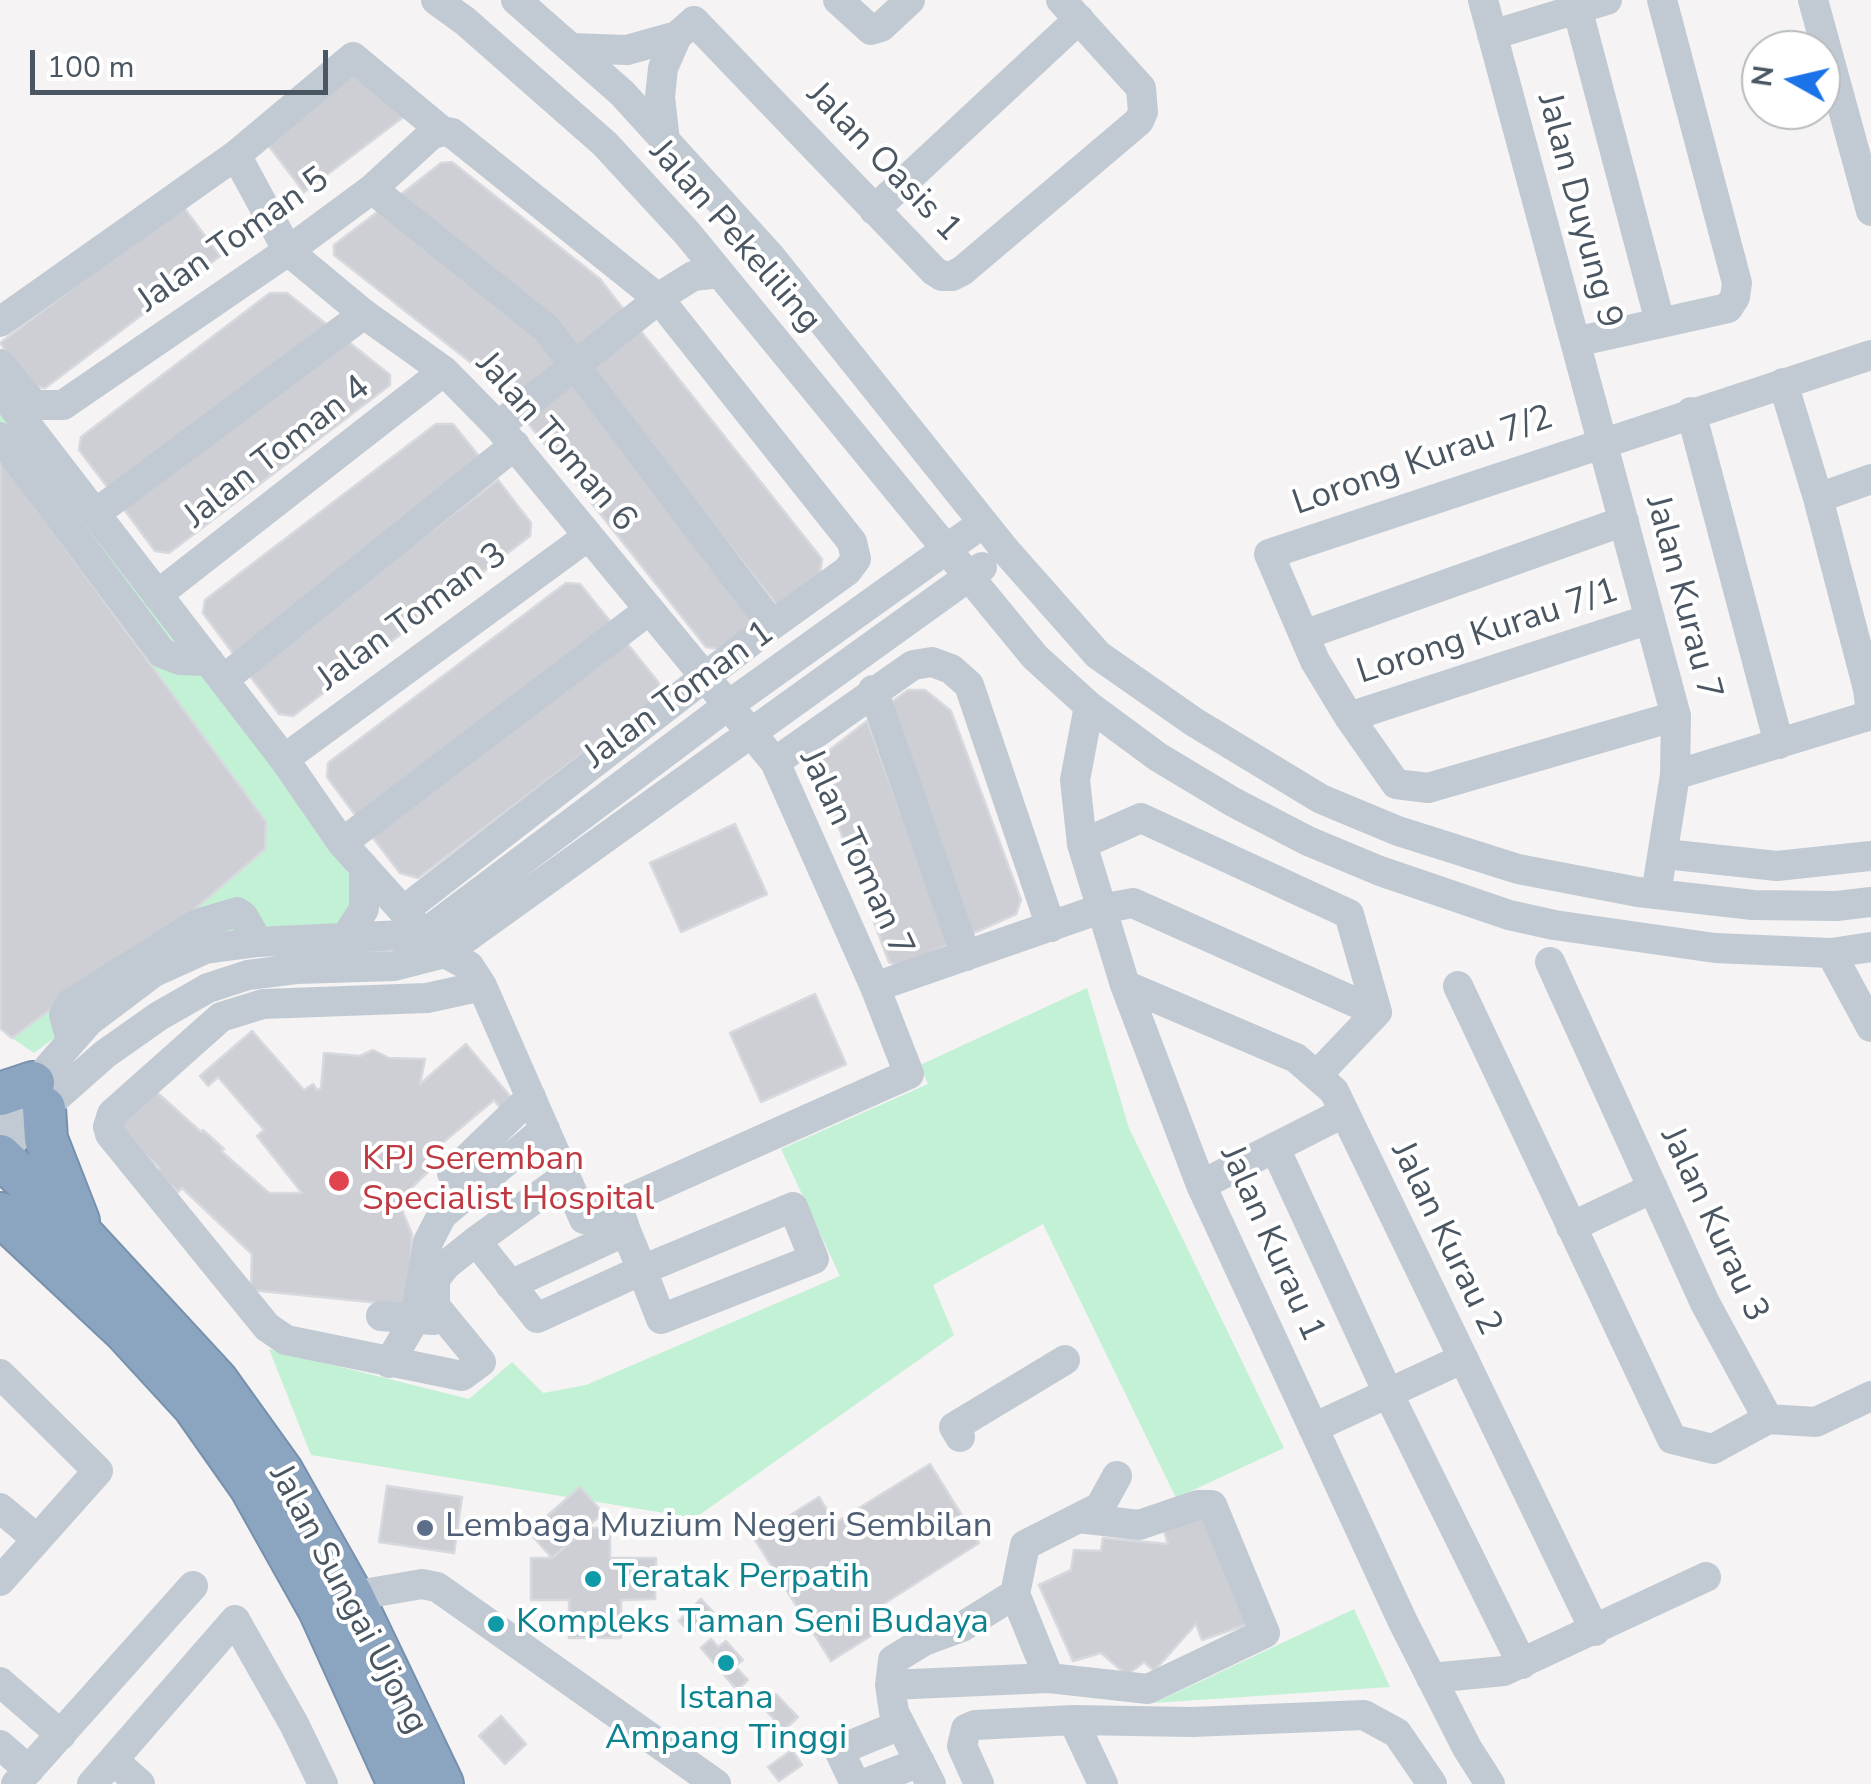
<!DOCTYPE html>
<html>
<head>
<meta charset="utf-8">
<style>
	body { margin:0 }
	#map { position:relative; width:1871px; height:1784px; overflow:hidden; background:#f5f3f3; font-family:"Nunito Sans",sans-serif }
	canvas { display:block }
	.north { position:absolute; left:1741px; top:30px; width:100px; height:100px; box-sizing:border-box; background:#fff; border:2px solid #b7bbc0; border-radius:50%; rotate:278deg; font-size:28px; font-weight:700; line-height:40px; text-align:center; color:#4a5661 }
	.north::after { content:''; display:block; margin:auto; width:35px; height:45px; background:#1a73e8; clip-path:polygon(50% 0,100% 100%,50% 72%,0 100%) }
	.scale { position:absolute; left:30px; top:50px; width:298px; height:45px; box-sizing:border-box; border:5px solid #4a5661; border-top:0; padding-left:12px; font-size:30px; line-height:35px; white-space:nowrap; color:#4a5661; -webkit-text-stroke:8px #fff; paint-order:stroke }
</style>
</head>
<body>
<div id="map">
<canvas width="1871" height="1784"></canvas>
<div class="north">N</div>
<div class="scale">100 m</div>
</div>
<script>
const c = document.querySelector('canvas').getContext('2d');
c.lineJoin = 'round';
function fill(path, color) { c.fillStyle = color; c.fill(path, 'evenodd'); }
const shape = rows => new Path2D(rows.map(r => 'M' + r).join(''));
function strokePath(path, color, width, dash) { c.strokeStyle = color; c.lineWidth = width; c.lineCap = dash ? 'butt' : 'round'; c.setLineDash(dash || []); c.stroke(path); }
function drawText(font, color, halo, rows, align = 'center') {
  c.font = font + ' "Nunito Sans",sans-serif'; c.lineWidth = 8; c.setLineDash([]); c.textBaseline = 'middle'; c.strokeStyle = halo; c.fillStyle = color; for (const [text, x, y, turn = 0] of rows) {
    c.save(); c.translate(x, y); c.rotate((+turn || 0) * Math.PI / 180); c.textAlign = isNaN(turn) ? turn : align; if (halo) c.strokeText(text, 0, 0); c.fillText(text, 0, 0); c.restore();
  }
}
fill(shape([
	[0,395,218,679,349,874,357,893,347,922,146,970,34,1053,12,1038,265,849,266,823,0,459],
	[1087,988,1129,1128,1284,1448,1176,1498,1043,1224,933,1285,954,1335,695,1518,311,1455,269,1349,469,1399,512,1362,543,1393,586,1385,840,1276,781,1149,928,1084,920,1065],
	[1354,1609,1390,1687,1154,1703,1193,1685]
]), '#c3f1d5');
const building = shape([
	[353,75,406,115,304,192,265,141,353,75],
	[452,162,600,279,628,315,578,354,395,199,441,163,452,162],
	[182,205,220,256,45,388,32,386,0,343,182,205],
	[380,210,542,338,563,364,513,404,488,376,334,255,334,245,380,210],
	[270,293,287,293,330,327,112,493,79,450,81,437,270,293],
	[639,329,822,559,820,573,777,605,589,369,639,329],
	[345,339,390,375,390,385,169,553,155,551,123,508,345,339],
	[574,379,763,616,720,649,706,647,524,418,574,379],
	[436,424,453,424,487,466,235,656,203,613,205,600,436,424],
	[0,459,266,822,265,849,167,933,89,981,12,1038,0,1028,0,459],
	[498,480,531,523,530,536,293,716,279,714,246,671,498,480],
	[566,583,580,584,614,626,359,820,327,777,328,763,566,583],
	[625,641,659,683,657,697,418,878,400,873,370,834,625,641],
	[908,690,925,690,951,711,1021,900,1016,914,967,936,882,709,908,690],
	[867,721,950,944,901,967,889,962,818,771,823,755,867,721],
	[735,824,767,894,681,932,650,863,735,824],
	[815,994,846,1064,761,1102,730,1033,815,994],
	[252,1031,304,1090,313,1084,317,1090,321,1088,324,1053,360,1056,373,1050,389,1058,425,1059,420,1084,466,1044,515,1102,503,1111,494,1100,440,1145,446,1154,398,1201,412,1234,409,1306,251,1290,252,1254,182,1188,178,1192,157,1172,160,1168,113,1126,151,1087,201,1132,203,1130,224,1149,221,1151,269,1193,302,1193,257,1136,264,1130,218,1077,208,1086,200,1076,252,1031],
	[930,1464,979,1543,885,1603,896,1620,831,1661,754,1538,819,1497,835,1523,930,1464],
	[387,1486,462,1497,454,1553,379,1542,387,1486],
	[580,1487,603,1513,552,1558,529,1532,580,1487],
	[1209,1515,1248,1624,1202,1640,1196,1624,1154,1671,1144,1662,1127,1675,1101,1653,1073,1661,1039,1585,1071,1570,1074,1550,1101,1551,1103,1538,1168,1544,1164,1531,1209,1515],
	[587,1528,610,1528,610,1558,656,1558,655,1599,621,1600,621,1638,569,1638,569,1600,531,1600,531,1558,552,1558,587,1528],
	[701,1599,713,1612,692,1634,679,1621,701,1599],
	[711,1639,718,1647,726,1641,743,1660,735,1666,748,1680,737,1690,701,1648,711,1639],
	[776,1694,798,1717,784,1730,762,1706,776,1694],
	[501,1716,526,1744,505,1764,479,1736,501,1716],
	[792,1750,802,1765,779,1781,768,1767,792,1750]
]);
fill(building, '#cdcfd5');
strokePath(building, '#d7d9de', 2.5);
const highway = shape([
	[0,1094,33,1083],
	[44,1108,46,1139,78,1221],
	[0,1156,84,1237,216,1380,282,1472,352,1596,442,1784],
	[0,1214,125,1331,194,1406,251,1487,320,1610,399,1784]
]);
strokePath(highway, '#7690ad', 46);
strokePath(shape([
	[436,0,465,21,605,144,687,233,1035,657,1089,706,1158,757,1233,802,1308,841,1380,871,1509,915,1554,925,1715,948,1831,953,1871,947],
	[516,0,622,93,771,257,1006,551,1098,655,1194,722,1321,799,1398,831,1518,869,1638,892,1753,905,1837,906,1871,902],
	[838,0,871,30,881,27,910,0],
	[1483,0,1676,716,1675,775,1656,894],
	[1575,0,1660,322],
	[1813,0,1871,211],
	[694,21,934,271,942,276,952,276,962,271,1139,121,1143,112,1141,88,1061,0],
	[1492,35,1607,0],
	[571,48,627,50,677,36],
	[665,141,660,97,663,68,677,36,694,21],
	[372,189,547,329,772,625],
	[874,210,1079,19],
	[0,322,236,155,353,57,442,131,452,133,659,299,852,542,856,559,847,571,772,625,403,911],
	[1575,342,1728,308,1735,297,1737,283,1662,0],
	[0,364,34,405,63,405,288,251,372,189,431,135,442,131],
	[1783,383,1818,498,1868,689,1871,714],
	[0,390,284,759,342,843,424,934,445,953,469,966,482,986,584,1219,909,1074,875,987,775,762,498,426,444,371,364,314,288,251,236,155],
	[1691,412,1779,744],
	[498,426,669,291,693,276,720,273],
	[0,437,162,653,180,660,209,661],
	[1818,498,1871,479],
	[96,513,364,314],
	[157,595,444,371],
	[1304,635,1624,521],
	[223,680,515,445],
	[873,690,966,956],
	[1089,706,1075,780,1082,844,1125,985,1201,1185,1403,1622,1467,1748,1490,1784],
	[1676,716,1428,788,1396,784,1349,717,1315,661,1269,554,1871,355],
	[1349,717,1650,619],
	[284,759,587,537],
	[775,762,913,665,932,662,951,669,969,685,1051,927],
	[1675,775,1871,715],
	[342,843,649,610],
	[1082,844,1141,818,1349,914,1377,1012,1318,1074],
	[1665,854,1777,866,1871,856],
	[346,937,364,909,364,867],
	[1831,953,1871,1027],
	[1550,962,1705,1303,1768,1419,1816,1422,1871,1396],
	[1125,985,1296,1058,1334,1091,1595,1631],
	[482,986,427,998,263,1004,221,1017,112,1114,108,1127,110,1134,267,1327,286,1340,462,1376,481,1362,435,1306,435,1279,446,1265,476,1241,565,1177],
	[1458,986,1672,1439,1713,1449,1768,1419],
	[875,987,1100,909,1133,903,1377,1012],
	[71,1040,64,1015,70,1004,197,924,237,912,243,916,258,942],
	[0,1123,89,1021,154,972,205,949,258,942,424,934,730,704,983,523],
	[1275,1148,1388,1393,1522,1664],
	[0,1154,44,1108,105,1054,159,1016,208,988,248,975,296,969,394,966,445,953,982,567],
	[452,1173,531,1097],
	[1201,1185,1343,1113],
	[1571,1227,1653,1188],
	[476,1241,537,1318,642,1270,793,1207,814,1259,661,1319,642,1270,626,1231,617,1204],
	[510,1285,626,1231],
	[381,1316,433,1320],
	[389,1363,415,1319,428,1242,442,1215,545,1129],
	[0,1374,98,1471,0,1581],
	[1313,1428,1462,1359],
	[960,1437,954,1427,1065,1360],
	[0,1508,37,1539],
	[352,1596,422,1584,437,1587,716,1784],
	[1049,1678,1148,1689,1265,1633,1212,1505,1198,1505,1139,1525,1078,1518],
	[1431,1678,1504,1671,1706,1577],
	[0,1682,61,1735],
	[890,1685,1049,1678,1015,1594],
	[1073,1720,1103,1784],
	[0,1745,29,1770],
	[113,1760,140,1784],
	[16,1784,193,1586],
	[92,1784,235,1620,294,1724,323,1784],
	[855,1784,839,1750,900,1725],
	[864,1784,920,1762],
	[931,1784,894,1712,890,1685,893,1660,924,1641,962,1627,1015,1594,1025,1545,1100,1507,1117,1476],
	[979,1784,962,1746,966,1729,975,1725,1073,1720,1192,1722,1364,1715,1397,1733,1432,1784]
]), '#c1cad2', 30);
strokePath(highway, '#8ba5c1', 42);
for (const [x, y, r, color] of [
	[339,1181,12,"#e0444e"],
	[425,1528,10,"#5c6f8a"],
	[593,1579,10,"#0f9aa8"],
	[496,1624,10,"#0f9aa8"],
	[726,1663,10,"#0f9aa8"]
]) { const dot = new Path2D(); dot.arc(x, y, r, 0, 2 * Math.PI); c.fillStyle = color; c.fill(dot); strokePath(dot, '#fff', 4); }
drawText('35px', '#4a5661', '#fff', [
	["Jalan Oasis 1",883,163,46],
	["Jalan Duyung 9",1578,211,75],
	["Jalan Pekeliling",734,237,49],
	["Jalan Toman 5",234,241,-35],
	["Jalan Toman 6",555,443,49],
	["Jalan Toman 4",278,453,-38],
	["Lorong Kurau 7/2",1423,462,-19],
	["Jalan Kurau 7",1682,598,75],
	["Jalan Toman 3",413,618,-36],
	["Lorong Kurau 7/1",1488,633,-18],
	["Jalan Toman 1",680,696,-36],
	["Jalan Toman 7",855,854,65],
	["Jalan Kurau 3",1713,1225,65],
	["Jalan Kurau 2",1445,1239,64],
	["Jalan Kurau 1",1271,1244,66],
	["Jalan Sungai Ujong",347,1600,62]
]);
drawText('35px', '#be3a42', '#fff', [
	["KPJ Seremban",362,1161],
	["Specialist Hospital",362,1201]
], 'left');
drawText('35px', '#4e5e75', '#fff', [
	["Lembaga Muzium Negeri Sembilan",445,1528]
], 'left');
drawText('35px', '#0d838f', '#fff', [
	["Teratak Perpatih",613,1579],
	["Kompleks Taman Seni Budaya",516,1624],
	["Istana",726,1700,"center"],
	["Ampang Tinggi",726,1740,"center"]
], 'left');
</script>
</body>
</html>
